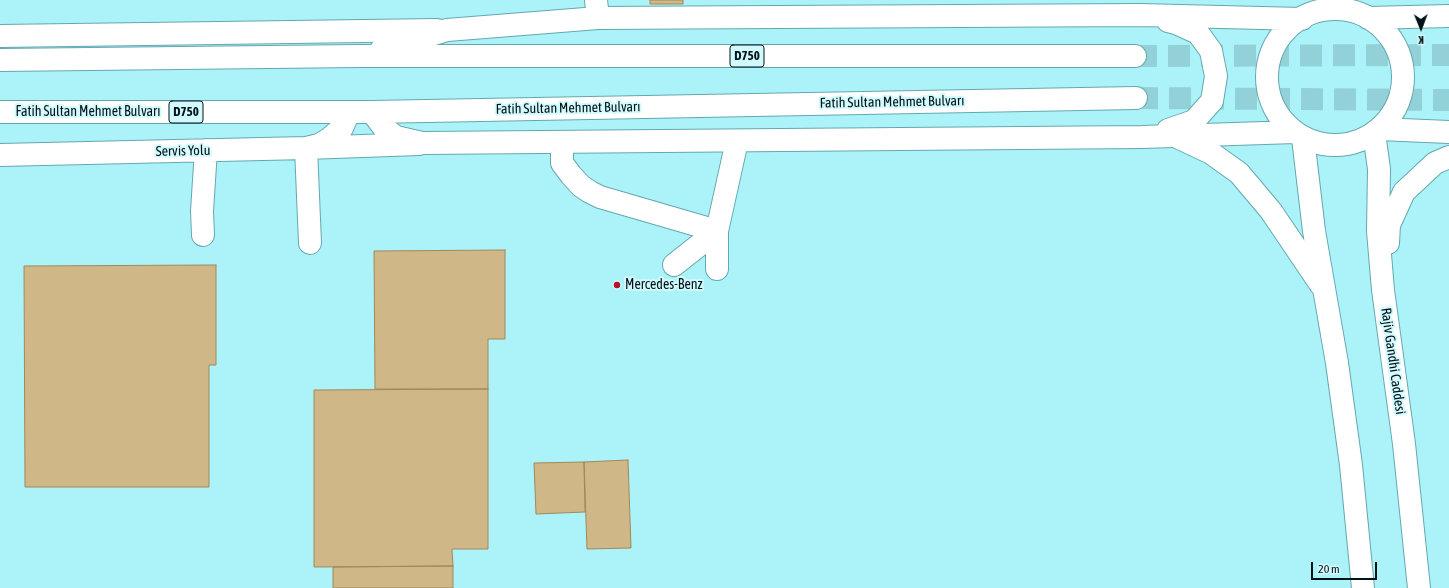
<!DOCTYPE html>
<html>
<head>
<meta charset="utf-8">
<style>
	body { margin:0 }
	#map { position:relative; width:1449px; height:588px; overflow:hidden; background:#acf3f9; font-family:"Asap Condensed",sans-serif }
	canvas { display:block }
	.north { position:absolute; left:1401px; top:8px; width:40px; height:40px; -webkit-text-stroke:3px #d2fafe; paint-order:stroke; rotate:179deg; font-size:11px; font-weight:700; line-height:16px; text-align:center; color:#001316 }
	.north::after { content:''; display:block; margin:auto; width:14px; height:18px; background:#001316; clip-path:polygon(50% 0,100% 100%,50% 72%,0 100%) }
	.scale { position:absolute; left:1311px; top:562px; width:66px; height:18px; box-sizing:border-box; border:2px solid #001316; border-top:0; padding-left:5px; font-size:12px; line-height:14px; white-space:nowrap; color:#001316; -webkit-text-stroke:3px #d2fafe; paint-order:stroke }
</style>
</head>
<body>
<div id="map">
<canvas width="1449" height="588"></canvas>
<div class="north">K</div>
<div class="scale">20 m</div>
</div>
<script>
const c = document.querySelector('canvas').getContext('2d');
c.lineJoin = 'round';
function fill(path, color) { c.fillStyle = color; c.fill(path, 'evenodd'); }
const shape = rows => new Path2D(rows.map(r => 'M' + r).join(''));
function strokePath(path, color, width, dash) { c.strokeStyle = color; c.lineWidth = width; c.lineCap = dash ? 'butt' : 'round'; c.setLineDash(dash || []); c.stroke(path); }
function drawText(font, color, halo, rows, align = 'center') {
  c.font = font + ' "Asap Condensed",sans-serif'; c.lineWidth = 4; c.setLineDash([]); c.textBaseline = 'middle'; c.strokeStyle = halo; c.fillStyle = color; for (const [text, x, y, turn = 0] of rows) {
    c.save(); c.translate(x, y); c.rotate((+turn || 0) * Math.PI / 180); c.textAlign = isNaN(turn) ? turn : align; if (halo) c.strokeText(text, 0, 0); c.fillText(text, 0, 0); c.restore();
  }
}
const building = shape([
	[650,0,683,0,683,4,650,4,650,0],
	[505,250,505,339,488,339,488,389,375,389,374,251,505,250],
	[216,265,216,365,209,365,209,487,25,487,24,266,216,265],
	[488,389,488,549,452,549,453,566,314,567,314,390,488,389],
	[628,460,631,548,587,549,584,462,628,460],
	[584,462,585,512,536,514,534,463,584,462],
	[453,566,453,588,333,588,333,567,453,566]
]);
fill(building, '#d0b787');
strokePath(building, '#a08859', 1);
strokePath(shape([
	[1135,56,1449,55],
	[1136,98,1449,100]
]), '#92d1d7', 22, [22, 11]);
const minor = shape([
	[596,0,598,18],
	[0,36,437,30],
	[562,143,562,163,571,175,581,186,590,192,600,197,717,231],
	[0,155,306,148,319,145,329,139,342,128,349,112],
	[203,235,202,211,206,150],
	[310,243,306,148,419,144],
	[674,265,717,231],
	[717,269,717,231,737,141]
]);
const major = shape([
	[1374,133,1379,169,1378,231,1383,290,1404,444,1419,588],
	[1175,136,1211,153,1239,173,1271,211,1321,285],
	[1303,138,1314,231,1337,363,1351,465,1363,588],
	[1388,243,1389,225,1404,192,1435,163,1449,157]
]);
const highway = shape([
	'1267 77a68 68 0 1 1 136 0a68 68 0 1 1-136 0Z',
	[1368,18,1449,16],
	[1168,21,1176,23,1198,33,1211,51,1216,76,1212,101,1194,121,1168,130],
	[381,50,447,30,598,18,1140,15,1302,19],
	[0,60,359,56,1135,56],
	[0,112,372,112,1136,98],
	[372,112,384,128,396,137,422,143,1142,137,1295,132],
	[1379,129,1449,132]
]);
strokePath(minor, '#64a8af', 24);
strokePath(major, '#64a8af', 24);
strokePath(highway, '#64a8af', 24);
strokePath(minor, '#fff', 22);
strokePath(major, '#fff', 22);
strokePath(highway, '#fff', 22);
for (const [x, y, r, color] of [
	[617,285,4,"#ac1828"]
]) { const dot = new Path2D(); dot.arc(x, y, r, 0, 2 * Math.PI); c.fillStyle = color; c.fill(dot); strokePath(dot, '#d2fafe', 1.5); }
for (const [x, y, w] of [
	[747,56,34],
	[186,112,34]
]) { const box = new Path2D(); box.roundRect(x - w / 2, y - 11, w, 22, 3); c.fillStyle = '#d2fafe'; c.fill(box); strokePath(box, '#001316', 1); }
drawText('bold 13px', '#001316', null, [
	["D750",747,56],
	["D750",186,112]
]);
drawText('14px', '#001316', '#d2fafe', [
	["Fatih Sultan Mehmet Bulvarı",892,102,-1],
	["Fatih Sultan Mehmet Bulvarı",568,108,-1],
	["Fatih Sultan Mehmet Bulvarı",88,112],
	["Servis Yolu",183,151,-1],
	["Rajiv Gandhi Caddesi",1393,361,82]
]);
drawText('14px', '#001316', '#d2fafe', [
	["Mercedes-Benz",625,285]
], 'left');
</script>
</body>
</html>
